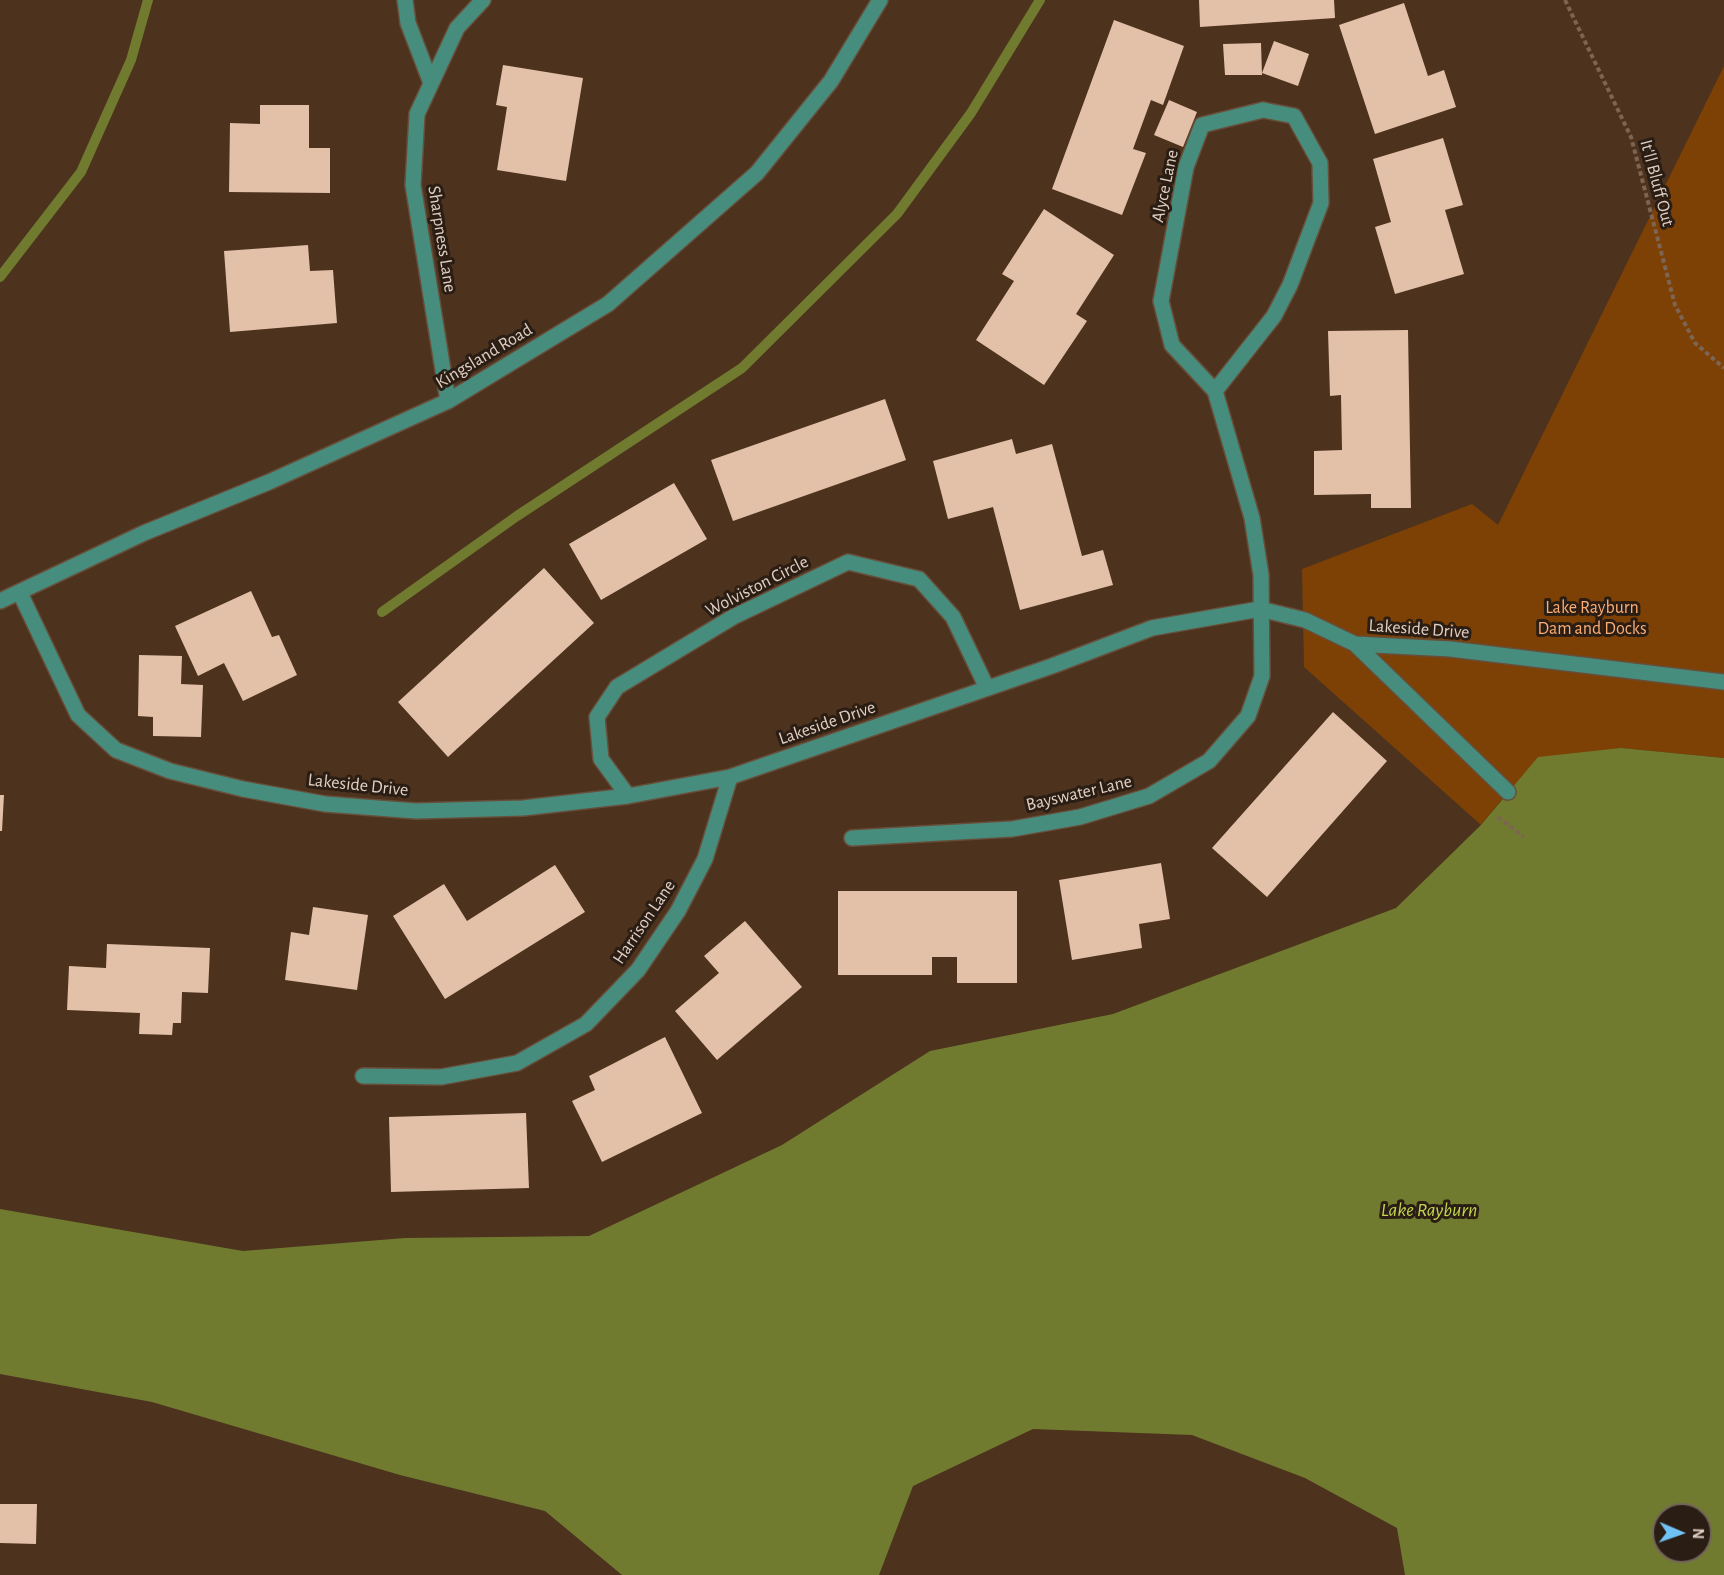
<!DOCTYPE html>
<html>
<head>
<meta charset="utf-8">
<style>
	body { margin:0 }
	#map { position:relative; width:1724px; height:1575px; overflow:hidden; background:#4d321d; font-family:"Alegreya Sans",sans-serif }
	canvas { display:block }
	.north { position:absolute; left:1652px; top:1503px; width:60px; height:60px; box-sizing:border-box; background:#2a1d14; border:2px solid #73645a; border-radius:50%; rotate:92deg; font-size:16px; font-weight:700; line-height:24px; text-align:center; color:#e0cec2 }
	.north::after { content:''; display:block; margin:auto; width:21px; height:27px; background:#6fc2f4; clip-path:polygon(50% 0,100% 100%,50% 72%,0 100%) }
</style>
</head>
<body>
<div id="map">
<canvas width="1724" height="1575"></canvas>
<div class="north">N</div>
</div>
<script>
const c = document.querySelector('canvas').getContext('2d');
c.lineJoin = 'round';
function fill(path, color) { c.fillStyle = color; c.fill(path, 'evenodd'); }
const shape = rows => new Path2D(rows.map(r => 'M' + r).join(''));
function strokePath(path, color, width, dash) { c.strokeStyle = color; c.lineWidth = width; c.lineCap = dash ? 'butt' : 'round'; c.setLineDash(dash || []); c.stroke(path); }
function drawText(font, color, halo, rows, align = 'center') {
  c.font = font + ' "Alegreya Sans",sans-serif'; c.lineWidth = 6; c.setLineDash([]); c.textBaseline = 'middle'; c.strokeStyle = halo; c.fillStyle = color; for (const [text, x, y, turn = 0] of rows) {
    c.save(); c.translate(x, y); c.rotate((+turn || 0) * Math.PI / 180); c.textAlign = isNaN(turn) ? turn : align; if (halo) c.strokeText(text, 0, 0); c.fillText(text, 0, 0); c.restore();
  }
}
fill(shape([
	[1724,66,1724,758,1621,748,1508,792,1481,825,1304,667,1302,569,1472,504,1498,525]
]), '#7d4105');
fill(shape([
	[1621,748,1724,758,1724,1575,1405,1575,1397,1528,1305,1478,1192,1435,1033,1429,913,1486,879,1575,622,1575,545,1511,400,1475,152,1402,0,1374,0,1209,243,1251,405,1238,589,1236,782,1145,930,1051,1113,1014,1396,908,1481,825,1538,757],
	[1664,1515,1700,1515,1700,1551,1664,1551]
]), '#707b30');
strokePath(shape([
	[0,277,81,172,131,60,148,0],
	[382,612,517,516,742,368,897,214,971,113,1040,0]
]), '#707b30', 10);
fill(shape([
	[1199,0,1334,0,1335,18,1200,27],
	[1404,3,1428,76,1444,70,1456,107,1375,134,1339,25],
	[1114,20,1184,46,1163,105,1151,100,1133,149,1146,153,1122,215,1052,189],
	[1274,41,1309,54,1298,86,1262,73],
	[1261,43,1262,75,1225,75,1223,44],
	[503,65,583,78,566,181,497,170,507,107,496,105],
	[1169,100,1197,112,1183,147,1154,135],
	[260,105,309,105,309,148,330,148,330,193,229,192,230,123,260,124],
	[1443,138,1463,205,1445,210,1464,274,1395,294,1375,227,1391,222,1373,159],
	[1044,209,1114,255,1076,314,1087,321,1044,385,976,340,1014,281,1002,274],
	[308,245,310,271,333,270,337,323,230,332,224,251],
	[1408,330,1411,508,1371,508,1371,494,1314,495,1314,451,1342,450,1341,395,1330,396,1328,331],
	[885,399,906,460,733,521,711,460],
	[1012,439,1016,454,1052,444,1082,556,1103,550,1113,585,1020,610,993,507,948,519,933,461],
	[674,483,707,539,601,600,569,544],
	[544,568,594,623,448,757,398,702],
	[251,591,272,637,279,635,297,675,243,701,224,663,198,676,175,626],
	[139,655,182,656,181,684,203,685,201,737,153,736,153,717,138,716],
	[1333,712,1387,761,1267,897,1212,848],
	[0,795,4,795,2,831,0,831],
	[1161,863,1170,919,1139,924,1142,948,1072,960,1059,880],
	[555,865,585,912,445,999,393,916,444,884,467,921],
	[838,891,1017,891,1017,983,957,983,957,957,932,957,932,975,838,975],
	[313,907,368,915,357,990,285,980,291,932,309,935],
	[745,921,802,987,717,1060,675,1011,719,973,704,956],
	[107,944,210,948,208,993,182,992,181,1023,173,1023,172,1035,139,1034,140,1013,67,1010,69,966,106,968],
	[665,1037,702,1113,602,1162,572,1101,595,1090,589,1076],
	[526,1113,529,1188,391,1192,389,1117],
	[0,1504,37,1504,36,1544,0,1543]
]), '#e3c0a8');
const minor = shape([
	[405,0,408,23,431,83],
	[1263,110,1294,116,1320,163,1321,203,1290,285,1274,316,1215,391,1172,345,1161,301,1186,167,1202,125,1263,110],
	[448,401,413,185,417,114,457,28,483,0],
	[20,593,78,715,116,750,170,771,243,789,325,804,416,811,523,808,628,796,730,777,1052,666,1152,628,1260,609,1305,620,1355,644,1450,649,1724,682],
	[0,601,144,533,269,482,448,401,608,304,757,173,831,81,880,0],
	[1355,644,1508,792],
	[628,796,601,759,597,717,617,687,733,617,848,562,919,579,953,617,987,688],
	[852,838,1012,829,1080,817,1149,796,1209,761,1248,716,1262,676,1261,575,1252,518,1215,391],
	[363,1076,441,1077,517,1063,586,1024,638,970,678,911,705,859,730,777]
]);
strokePath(minor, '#674e3b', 18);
strokePath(shape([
	[1565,0,1631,137,1675,305,1695,343,1724,368],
	[1498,817,1524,837]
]), '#7d6553', 4, [4.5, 3]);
strokePath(minor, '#478d7d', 15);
drawText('18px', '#e0cec2', '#2a1d14', [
	["It'll Bluff Out",1657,183,75],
	["Alyce Lane",1165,186,-78],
	["Sharpness Lane",442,239,81],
	["Kingsland Road",484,356,-31],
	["Wolviston Circle",757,586,-27],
	["Lakeside Drive",1419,629,4],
	["Lakeside Drive",827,723,-19],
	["Lakeside Drive",358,785,6],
	["Bayswater Lane",1079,793,-13],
	["Harrison Lane",644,922,-56]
]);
drawText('18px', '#fcad73', '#2a1d14', [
	["Lake Rayburn",1592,608],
	["Dam and Docks",1592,629]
]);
drawText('italic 20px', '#c2d54f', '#2a1d14', [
	["Lake Rayburn",1429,1210]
]);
</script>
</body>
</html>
